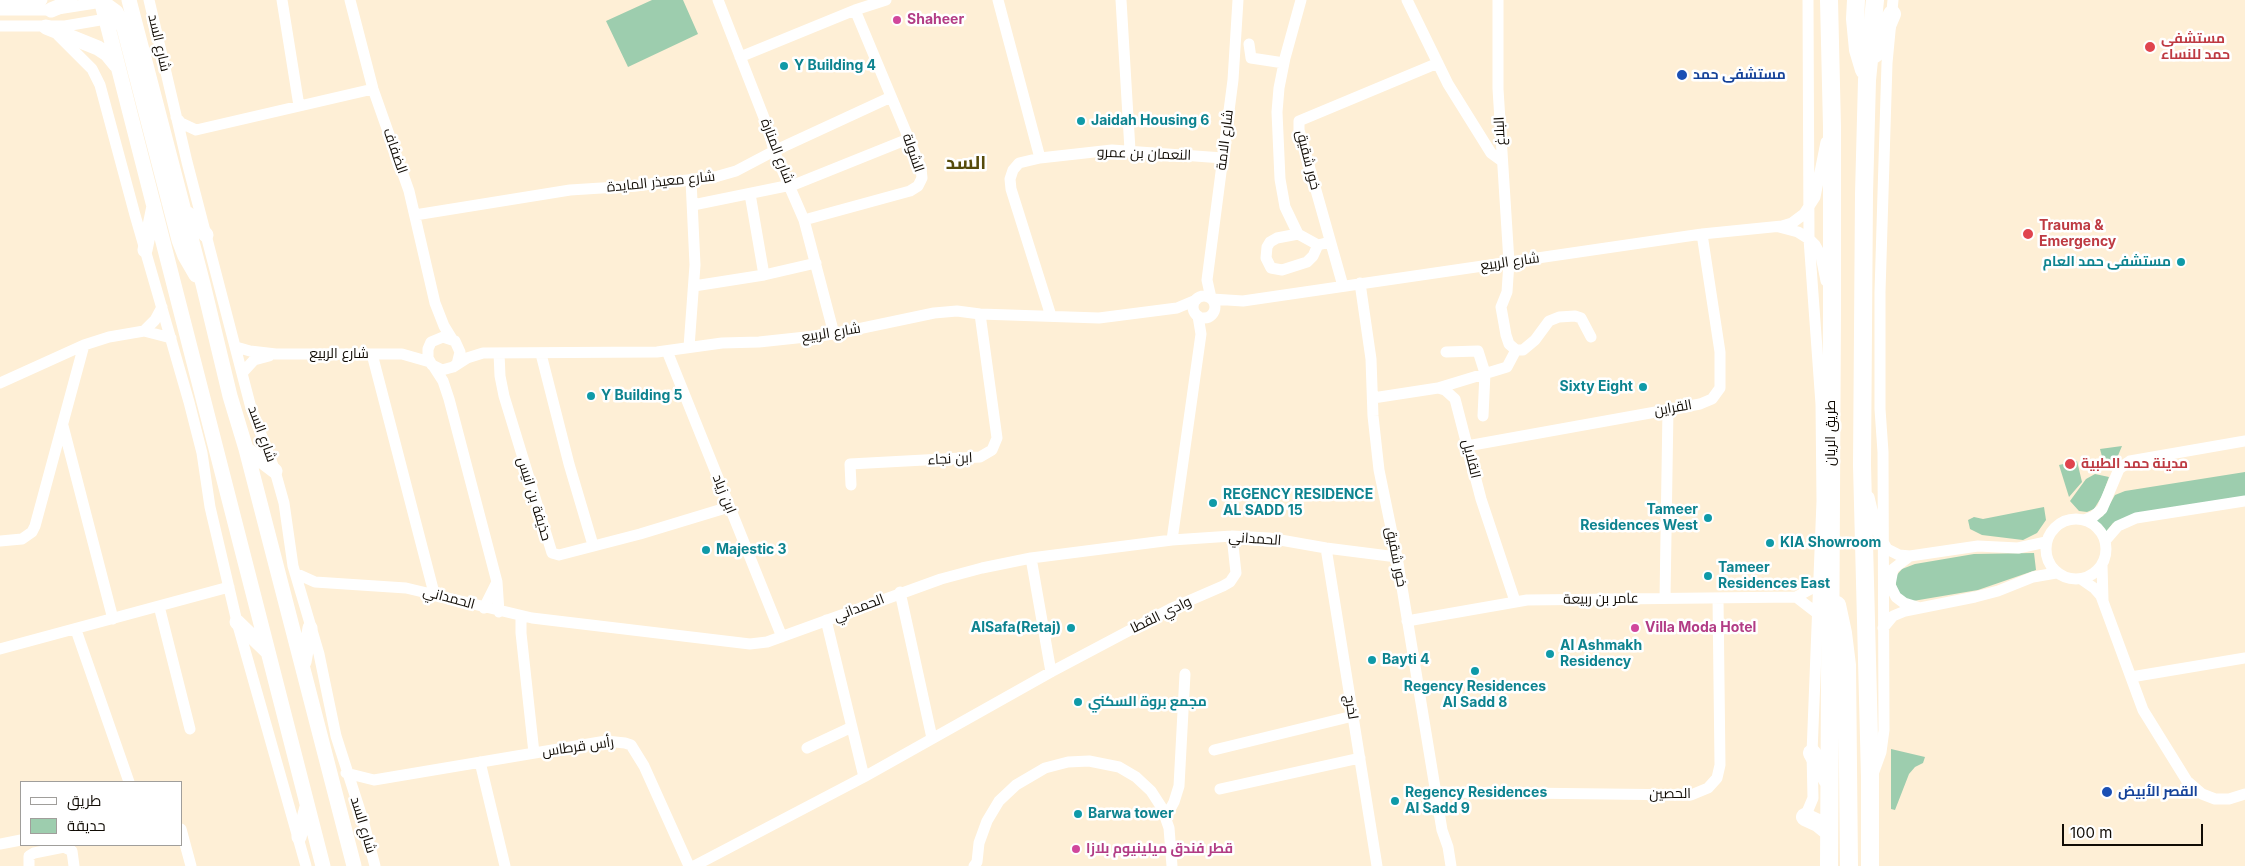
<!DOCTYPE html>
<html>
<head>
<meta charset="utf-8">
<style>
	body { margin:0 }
	#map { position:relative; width:2245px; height:866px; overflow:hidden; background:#feefd6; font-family:Inter,Cairo,sans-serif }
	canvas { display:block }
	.legend { position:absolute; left:20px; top:781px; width:162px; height:65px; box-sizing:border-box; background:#fff; border:1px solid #a09e9b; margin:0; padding:6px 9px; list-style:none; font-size:15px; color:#110c05 }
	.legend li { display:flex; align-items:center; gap:10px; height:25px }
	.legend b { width:25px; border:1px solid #a09e9b }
	.scale { position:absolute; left:2062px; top:824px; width:141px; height:22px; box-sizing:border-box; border:2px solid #110c05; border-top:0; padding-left:6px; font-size:15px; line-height:18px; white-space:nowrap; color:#110c05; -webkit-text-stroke:4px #fff; paint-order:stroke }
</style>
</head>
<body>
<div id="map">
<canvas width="2245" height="866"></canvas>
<ul class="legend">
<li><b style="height:6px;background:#fff"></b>طريق</li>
<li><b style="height:14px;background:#9dcdae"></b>حديقة</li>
</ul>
<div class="scale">100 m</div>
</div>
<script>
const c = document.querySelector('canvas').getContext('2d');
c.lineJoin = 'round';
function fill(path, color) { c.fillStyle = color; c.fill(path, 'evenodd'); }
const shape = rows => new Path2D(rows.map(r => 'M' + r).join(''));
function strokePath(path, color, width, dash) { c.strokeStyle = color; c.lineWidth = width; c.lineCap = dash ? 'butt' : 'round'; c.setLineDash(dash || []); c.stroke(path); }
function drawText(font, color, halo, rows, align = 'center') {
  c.font = font + ' Inter,Cairo,sans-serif'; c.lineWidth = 5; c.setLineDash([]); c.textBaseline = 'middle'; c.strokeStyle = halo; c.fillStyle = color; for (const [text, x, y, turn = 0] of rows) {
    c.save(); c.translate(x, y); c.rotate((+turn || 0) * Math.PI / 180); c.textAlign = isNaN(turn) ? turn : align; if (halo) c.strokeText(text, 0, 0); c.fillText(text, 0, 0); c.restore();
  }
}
fill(shape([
	[652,0,683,0,698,34,628,67,606,21],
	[2122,446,2112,470,2104,464,2100,449],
	[2077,461,2082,482,2069,497,2059,465],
	[2245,472,2245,498,2132,515,2113,523,2105,533,2093,521,2103,516,2115,495,2125,491],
	[2095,474,2109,477,2102,496,2094,509,2087,512,2079,511,2070,501,2086,479],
	[2044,507,2046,520,2037,533,2023,540,1982,535,1970,529,1968,520,1974,517,1983,519],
	[2034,553,2036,570,1978,590,1913,601,1904,598,1898,593,1896,585,1896,576,1902,569,1915,564,1974,554],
	[1891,749,1925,757,1923,763,1915,767,1909,774,1895,810,1891,809]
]), '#9dcdae');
strokePath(shape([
	[0,0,42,0],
	[149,0,187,162,251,408,275,471,284,503,293,566,319,654,336,736,363,820,375,866],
	[282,0,299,106],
	[350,0,373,89,409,191,435,303,444,326,452,339],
	[718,0,768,128,774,151,804,220,834,334],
	[998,0,1040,158],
	[1121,0,1130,150],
	[1407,0,1448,84,1491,153,1502,161],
	[1498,0,1498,89,1509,262,1507,292,1501,307,1506,335,1509,344,1516,350,1523,350,1535,340,1549,321,1559,317,1575,316,1581,318,1591,337],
	[0,10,51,10,102,2],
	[0,26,65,26,106,19],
	[58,35,92,69,100,85,135,215,189,402,202,453,210,507,237,622,306,866],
	[1249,44,1251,58,1284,63],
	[740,57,855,10,886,0],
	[176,117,181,123,196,130,373,89],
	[750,194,764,275],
	[693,205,796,184,908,139],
	[415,215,570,190,633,186,715,177,736,171,774,151,891,97],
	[804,220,910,191,918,186,922,178,921,168,855,10],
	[1779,227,1798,232,1809,239,1815,245,1821,256,1826,281],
	[1298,234,1285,207,1280,179,1277,112,1279,88,1285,58,1301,0],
	[1318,245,1298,234,1277,238,1270,242,1267,247,1266,258,1271,268,1282,270,1307,262,1313,256,1318,245,1330,242],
	[1360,283,1371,359,1373,416,1379,470,1397,557,1442,830,1448,847,1451,866],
	[694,286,764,275,816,263],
	[1343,286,1299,130,1299,121,1438,63],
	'1193 307a11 11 0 1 1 22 0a11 11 0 1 1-22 0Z',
	[1211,298,1207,280,1233,80,1238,0],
	[1212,299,1243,301,1702,234,1782,226,1792,223,1804,214,1815,197,1826,142],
	[1051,316,1011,189,1010,179,1013,170,1019,163,1040,158,1112,150,1223,158],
	[144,331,155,320,162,307],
	[236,347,250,351,276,354,402,354,430,362],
	[689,347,695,265,691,180],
	[667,351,782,637],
	[1446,352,1478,351,1485,373,1483,416],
	[499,353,500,376,504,396,552,553,559,555,640,534,729,507],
	[372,354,434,593],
	[541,354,569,464,593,545],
	[457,364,460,352,455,341,443,337,431,342,428,349,428,358,432,365,442,370,453,367,467,358,483,353,657,352,722,343,759,342,834,334,934,313,957,311,980,314,1099,318,1177,308,1196,300],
	[434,367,443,381,449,399,497,582,499,612],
	[243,372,254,360,269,356],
	[0,383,84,345,109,337,144,331,171,338],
	[1438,388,1507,367,1516,350],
	[1373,398,1438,388,1445,390,1455,399,1481,499,1515,601],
	[63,426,113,619],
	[1467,446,1700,404,1712,399,1720,388,1720,352,1702,234],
	[851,485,850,464,980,457,992,450,997,438,980,314],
	[1869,497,1877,531,1887,549,1899,555,1910,556,1978,546,2018,548,2046,542],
	'2046 549a30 30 0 1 1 60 0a30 30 0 1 1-60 0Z',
	[2084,520,2094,516,2102,509,2119,469,2130,461,2245,441],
	[1172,540,1201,334,1198,316],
	[0,541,22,539,32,532,35,526,84,345],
	[2105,541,2118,526,2136,518,2245,501],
	[1326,548,1377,866],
	[1910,556,1893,569,1890,585,1896,597,1904,603,1917,607],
	[1031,558,1051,672],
	[2102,565,2103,600],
	[295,573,315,582,406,588,532,618,750,644,767,642,941,579,982,568,1031,558,1172,540,1232,536,1269,538,1326,548,1397,557],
	[2081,579,2094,588,2101,596,2143,710,2187,781,2202,794,2215,799,2229,799,2245,794],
	[900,592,932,738],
	[1796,597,1818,614],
	[1665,598,1668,409],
	[159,606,190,729],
	[484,608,497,582],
	[521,616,521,633,534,753],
	[826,620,864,777],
	[1407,621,1527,600,1796,597,1820,584],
	[1883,628,1893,616,1905,611,1975,597,1998,591,2033,577,2056,573],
	[76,630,129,782],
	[0,649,229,587],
	[2131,677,2245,658],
	[807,748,852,727],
	[1214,750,1353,716],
	[480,762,505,866],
	[346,773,374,780,606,741,625,743,631,745,644,766,689,866],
	[1873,774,1881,752,1884,730,1883,452,1880,409,1880,292,1887,63,1893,0],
	[1220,789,1360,758],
	[1437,792,1691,795,1708,788,1717,778,1720,765,1718,598],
	[1166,817,1174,802,1179,786,1185,674],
	[1805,817,1813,798,1812,753,1822,501,1821,404,1809,239,1808,0],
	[181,829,191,866],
	[0,844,21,840],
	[29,866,29,856,34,853,64,847,72,851,74,866],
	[694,866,864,777,1051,672,1170,609,1223,586,1230,582,1236,573,1232,536],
	[974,866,977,862,979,843,987,821,999,801,1016,785,1045,768,1068,762,1089,761,1119,767,1136,777,1151,791,1162,808,1169,828,1172,866]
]), '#fff', 11);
strokePath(shape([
	[101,0,323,866],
	[129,0,203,284,230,396,246,449,354,866],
	[102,2,116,12,124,28,179,240,185,256,196,275],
	[51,10,65,4,70,0],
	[46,27,98,48,107,54,116,65],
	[188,214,206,235],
	[145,250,154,206],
	[246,449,275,471],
	[237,622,268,652],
	[304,662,310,628],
	[299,837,307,807]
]), '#fff', 15);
strokePath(shape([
	[1856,0,1855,19,1858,50,1864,70],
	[1875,54,1892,14],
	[1837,605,1843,633,1847,665,1849,866],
	[1812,753,1828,781],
	[1805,817,1818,823,1829,832],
	[1829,866,1832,312,1832,127,1829,0],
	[1870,866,1870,777,1862,465,1864,194,1867,80,1875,0]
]), '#fff', 18);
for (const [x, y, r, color] of [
	[897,20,5,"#d1479c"],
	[2150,47,6,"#e0444e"],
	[784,66,5,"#0f9aa8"],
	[1682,75,6,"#1a4fb4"],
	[1081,121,5,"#0f9aa8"],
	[2028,234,6,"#e0444e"],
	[2181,262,5,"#0f9aa8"],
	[1643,387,5,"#0f9aa8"],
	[591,396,5,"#0f9aa8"],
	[2070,464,6,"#e0444e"],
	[1213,503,5,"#0f9aa8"],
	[1708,518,5,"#0f9aa8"],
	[1770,543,5,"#0f9aa8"],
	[706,550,5,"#0f9aa8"],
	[1708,576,5,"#0f9aa8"],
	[1071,628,5,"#0f9aa8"],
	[1635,628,5,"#d1479c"],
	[1550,654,5,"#0f9aa8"],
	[1372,660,5,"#0f9aa8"],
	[1475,671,5,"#0f9aa8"],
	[1078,702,5,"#0f9aa8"],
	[2107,792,6,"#1a4fb4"],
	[1395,801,5,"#0f9aa8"],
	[1078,814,5,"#0f9aa8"],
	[1076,849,5,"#d1479c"]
]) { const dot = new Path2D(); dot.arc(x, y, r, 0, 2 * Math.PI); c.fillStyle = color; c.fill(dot); strokePath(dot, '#fff', 2); }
drawText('bold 14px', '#b23c85', '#fff', [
	["Shaheer",907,20],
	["Villa Moda Hotel",1645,628],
	["قطر فندق ميلينيوم بلازا",1086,849]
], 'left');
drawText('bold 14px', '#be3a42', '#fff', [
	["مستشفى",2161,39],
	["حمد للنساء",2161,55],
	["Trauma &",2039,226],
	["Emergency",2039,242],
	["مدينة حمد الطبية",2081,464]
], 'left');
drawText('14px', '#110c05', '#fff', [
	["شارع السد",159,43,77],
	["البلاغ",1500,131,-93],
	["شارع الامة",1225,140,-83],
	["الضفاف",395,151,71],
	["شارع المنارة",777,151,69],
	["الشولة",913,153,71],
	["النعمان بن عمرو",1144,154,2],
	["خور شقيق",1308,160,76],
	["شارع معيذر المايدة",661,182,-6],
	["شارع الربيع",1510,262,-8],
	["شارع الربيع",831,333,-9],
	["شارع الربيع",339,354],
	["القراين",1673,408,-10],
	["طريق الريان",1831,433,-90],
	["شارع السد",262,434,70],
	["ابن نجاء",950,459,-3],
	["القلايل",1471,459,76],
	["ابن زياد",724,494,68],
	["حذيفة بن انيس",534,499,73],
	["الحمداني",1255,539,4],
	["خور شقيق",1396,557,79],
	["الحمداني",449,598,15],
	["عامر بن ربيعة",1601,599,-1],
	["الحمداني",859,608,-21],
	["وادي القطا",1161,615,-26],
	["لخرج",1351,707,81],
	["رأس قرطاس",578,747,-8],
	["الحصين",1670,794,-1],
	["شارع السد",363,825,73]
]);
drawText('bold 14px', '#0d838f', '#fff', [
	["Y Building 4",794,66],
	["Jaidah Housing 6",1091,121],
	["مستشفى حمد العام",2171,262,"right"],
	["Sixty Eight",1633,387,"right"],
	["Y Building 5",601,396],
	["REGENCY RESIDENCE",1223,495],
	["AL SADD 15",1223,511],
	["Tameer",1698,510,"right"],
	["Residences West",1698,526,"right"],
	["KIA Showroom",1780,543],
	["Majestic 3",716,550],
	["Tameer",1718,568],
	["Residences East",1718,584],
	["AlSafa(Retaj)",1061,628,"right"],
	["Al Ashmakh",1560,646],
	["Residency",1560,662],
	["Bayti 4",1382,660],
	["Regency Residences",1475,687,"center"],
	["Al Sadd 8",1475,703,"center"],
	["مجمع بروة السكني",1088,702],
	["Regency Residences",1405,793],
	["Al Sadd 9",1405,809],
	["Barwa tower",1088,814]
], 'left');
drawText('bold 14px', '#164399', '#fff', [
	["مستشفى حمد",1693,75],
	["القصر الأبيض",2118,792]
], 'left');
drawText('bold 19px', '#564b0b', '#fff', [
	["السد",966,163]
]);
</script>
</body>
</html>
